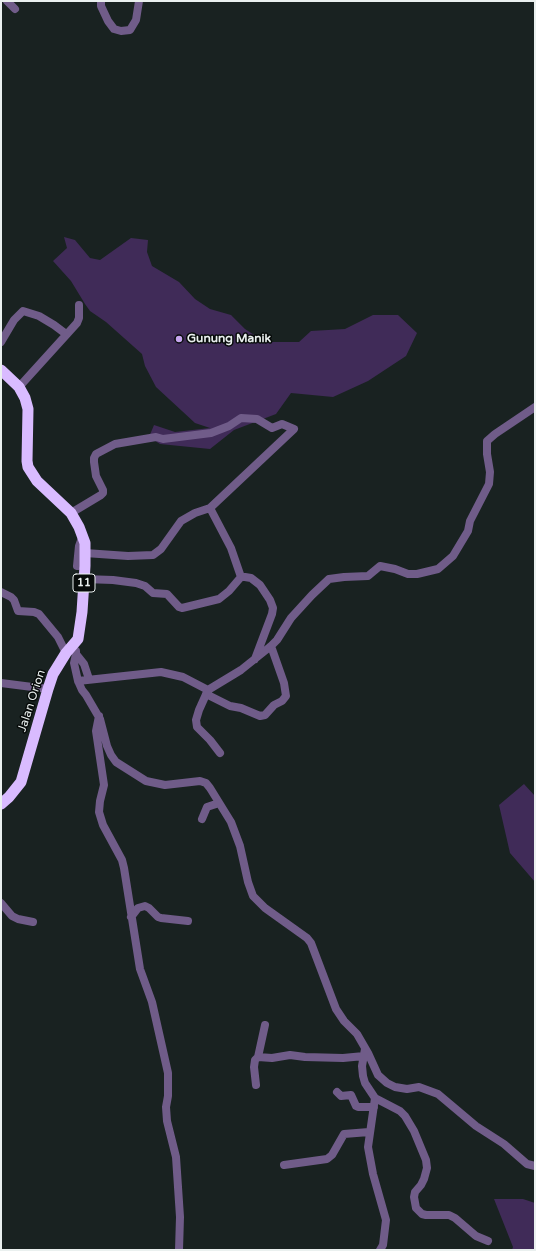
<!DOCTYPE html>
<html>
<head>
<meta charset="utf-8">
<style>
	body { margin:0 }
	#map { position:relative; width:536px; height:1251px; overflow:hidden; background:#192221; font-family:"Varela Round",sans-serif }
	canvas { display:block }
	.frame { position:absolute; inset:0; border:2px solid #eaf0ef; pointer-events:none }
</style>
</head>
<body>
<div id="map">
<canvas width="536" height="1251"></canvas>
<div class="frame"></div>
</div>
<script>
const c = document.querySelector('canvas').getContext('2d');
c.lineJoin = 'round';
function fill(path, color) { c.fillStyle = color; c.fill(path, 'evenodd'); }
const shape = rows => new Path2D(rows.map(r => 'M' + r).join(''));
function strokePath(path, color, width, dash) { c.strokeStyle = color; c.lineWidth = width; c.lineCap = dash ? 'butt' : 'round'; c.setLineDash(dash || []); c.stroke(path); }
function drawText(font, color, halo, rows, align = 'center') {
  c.font = font + ' "Varela Round",sans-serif'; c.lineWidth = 3; c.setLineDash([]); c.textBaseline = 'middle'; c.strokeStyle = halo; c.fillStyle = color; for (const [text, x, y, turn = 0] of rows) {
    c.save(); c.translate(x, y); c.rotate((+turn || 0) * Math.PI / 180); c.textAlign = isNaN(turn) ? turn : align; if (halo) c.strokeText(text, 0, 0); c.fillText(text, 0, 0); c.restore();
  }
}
fill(shape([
	[64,237,75,240,90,258,100,260,131,238,148,240,147,252,152,266,179,282,195,299,210,309,231,315,245,329,265,342,299,342,311,331,345,329,373,315,398,315,417,333,406,356,368,381,333,397,291,393,276,414,234,430,210,449,160,444,149,437,154,425,175,432,210,428,195,423,156,387,145,366,142,354,106,322,90,311,85,304,71,281,53,261,67,248],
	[524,784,535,796,535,882,510,853,499,805],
	[494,1199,523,1199,535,1203,535,1250,512,1250,513,1247]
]), '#402b58');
strokePath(shape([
	[7,1,15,9],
	[101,1,101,6,108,21,114,29,121,31,130,30,136,20,139,1],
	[1,342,14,320,23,311,39,316,54,325,66,334],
	[19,387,77,323,79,318,79,305],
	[210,508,231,548,241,577],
	[71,513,101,495,103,493,103,490,96,476,94,462,94,458,96,454,115,444,156,437,163,439,211,433,229,426,241,418,257,419,272,428,282,424,294,429,210,508,195,513,181,521,161,549,153,555,128,556,85,553],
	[77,566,79,546,83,535],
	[84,579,113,580,136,583,145,586,153,593,167,594,179,607,182,608,219,599,229,591,241,577,245,577,251,578,260,585,270,600,273,608,272,614,255,659],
	[1,592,11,597,14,600,18,611,34,612,39,614,58,637,66,653],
	[76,651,76,654,84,664,89,679],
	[76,654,74,663,78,681,82,690,86,695,100,719,107,746,111,755,116,762,146,781,165,785,200,781,206,783,210,788,231,822,240,846,248,882,253,896,265,908,307,938,311,943,336,1009,344,1021,357,1034,368,1053,378,1075,387,1083,395,1087,407,1089,419,1087,438,1094,476,1126,504,1144,527,1164,535,1166],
	[78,681,161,672,183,677,208,690,241,670,271,646,277,640,291,618,312,595,329,579,344,577,368,576,380,566,395,569,408,574,417,574,438,569,453,556,468,531,470,521,489,484,490,472,487,454,487,441,495,434,535,407],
	[1,683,48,689],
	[208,690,199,710,196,720,197,727,210,740,220,753],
	[206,694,230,706,241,708,260,716,265,715,274,705,282,701,286,696,284,683,271,646],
	[99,716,96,731,104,785,100,801,99,812,103,825,122,860,124,868,140,969,152,1002,168,1073,168,1096,166,1107,167,1121,176,1157,180,1217,179,1250],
	[202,819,207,807,219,803],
	[1,903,12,916,18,919,33,922],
	[131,917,138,908,145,906,149,908,158,917,161,918,188,921],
	[265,1025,258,1057,272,1058,290,1055,305,1057,343,1058,364,1056],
	[365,1049,362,1066,363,1076,365,1083,375,1098,400,1111,405,1116,414,1131,426,1160,427,1168,424,1179,421,1185,415,1192,414,1197,416,1208,422,1214,426,1215,449,1215,455,1218,476,1236,488,1241],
	[256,1085,254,1067,255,1060,258,1057],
	[337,1092,341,1096,351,1095,356,1106,358,1107,374,1107],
	[375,1098,368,1147,373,1174,386,1220,383,1245,380,1250],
	[284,1165,327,1159,332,1155,344,1134,369,1132]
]), '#705c89', 8);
strokePath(shape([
	[1,370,19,387,25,398,28,409,27,461,28,467,37,481,71,513,79,527,85,543,85,566,82,612,78,639,66,653,53,674,48,689,21,782,9,797,1,804]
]), '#d9bbff', 11);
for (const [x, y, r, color] of [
	[179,339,4,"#c7a6ef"]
]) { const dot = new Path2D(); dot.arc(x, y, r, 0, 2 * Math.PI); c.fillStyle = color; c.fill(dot); strokePath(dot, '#070b0a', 1.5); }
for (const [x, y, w] of [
	[84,583,22]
]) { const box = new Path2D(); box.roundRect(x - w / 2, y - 9, w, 18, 3); c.fillStyle = '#070b0a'; c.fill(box); strokePath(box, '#eaf0ef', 1); }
drawText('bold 11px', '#eaf0ef', null, [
	["11",84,583]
]);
drawText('bold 12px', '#eaf0ef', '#070b0a', [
	["Gunung Manik",187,339]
], 'left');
drawText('12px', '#eaf0ef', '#070b0a', [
	["Jalan Orion",32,701,-72]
]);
</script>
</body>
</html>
